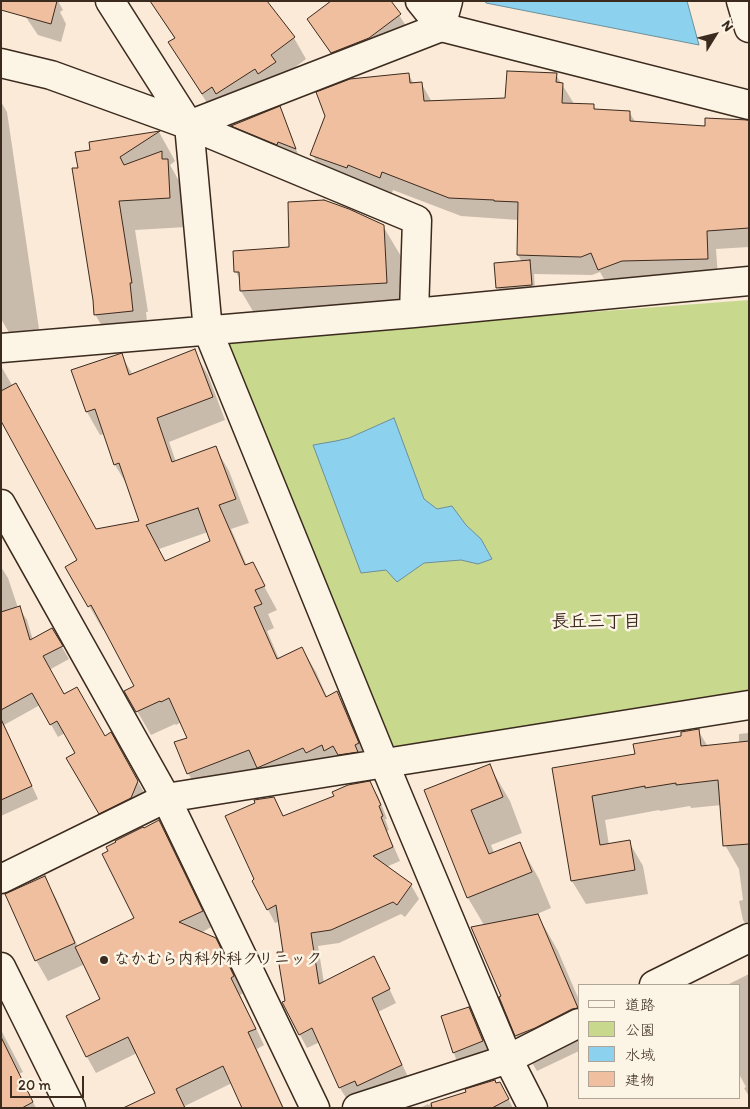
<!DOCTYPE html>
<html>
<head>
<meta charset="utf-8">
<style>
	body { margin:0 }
	#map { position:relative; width:750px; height:1109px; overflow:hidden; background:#faead7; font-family:Itim,"Klee One",sans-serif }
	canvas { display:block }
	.frame { position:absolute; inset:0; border:2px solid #3b2a1e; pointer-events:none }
	.legend { position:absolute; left:578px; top:984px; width:162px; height:115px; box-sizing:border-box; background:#fcf5e5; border:1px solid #afa495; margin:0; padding:6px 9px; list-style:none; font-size:15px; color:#3b2a1e }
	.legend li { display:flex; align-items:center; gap:10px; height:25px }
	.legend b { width:25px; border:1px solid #afa495 }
	.north { position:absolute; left:690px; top:10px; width:50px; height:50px; -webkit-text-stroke:4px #fcf5e5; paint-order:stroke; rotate:54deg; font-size:14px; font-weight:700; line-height:20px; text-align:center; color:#3b2a1e }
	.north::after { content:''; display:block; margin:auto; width:18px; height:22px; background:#3b2a1e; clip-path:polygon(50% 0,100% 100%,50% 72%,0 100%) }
	.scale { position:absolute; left:10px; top:1076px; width:74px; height:22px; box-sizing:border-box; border:2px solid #3b2a1e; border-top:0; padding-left:6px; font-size:15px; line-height:18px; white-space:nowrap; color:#3b2a1e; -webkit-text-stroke:4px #fcf5e5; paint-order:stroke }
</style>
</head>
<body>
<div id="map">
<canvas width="750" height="1109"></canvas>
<div class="frame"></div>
<ul class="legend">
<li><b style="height:6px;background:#fcf5e5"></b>道路</li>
<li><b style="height:14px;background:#c8d98e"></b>公園</li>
<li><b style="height:14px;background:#8cd2ee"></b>水域</li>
<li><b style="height:14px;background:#f0bfa0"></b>建物</li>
</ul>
<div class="north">N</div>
<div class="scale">20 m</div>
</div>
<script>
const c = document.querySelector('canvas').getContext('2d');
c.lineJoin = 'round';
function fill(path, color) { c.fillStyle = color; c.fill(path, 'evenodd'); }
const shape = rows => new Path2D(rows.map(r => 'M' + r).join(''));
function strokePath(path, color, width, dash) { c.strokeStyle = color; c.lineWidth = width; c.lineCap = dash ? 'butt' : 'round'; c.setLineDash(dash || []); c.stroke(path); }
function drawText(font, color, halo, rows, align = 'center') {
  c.font = font + ' Itim,"Klee One",sans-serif'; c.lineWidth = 5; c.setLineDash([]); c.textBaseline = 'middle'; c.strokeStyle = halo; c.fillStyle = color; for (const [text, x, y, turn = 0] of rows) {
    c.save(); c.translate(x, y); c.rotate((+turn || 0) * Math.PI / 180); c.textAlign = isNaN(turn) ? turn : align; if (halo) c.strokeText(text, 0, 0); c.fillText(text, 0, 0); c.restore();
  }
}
fill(shape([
	[749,300,749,698,388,756,227,351,231,342,426,326,437,318,463,316,479,322,519,318,529,311,562,307,578,313]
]), '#c8d98e');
const water = shape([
	[485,1,687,1,699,45,486,3,485,1],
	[394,418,424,499,437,509,452,506,466,525,481,539,492,559,478,564,461,560,424,563,397,582,386,570,361,573,313,445,336,441,349,438,394,418]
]);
fill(water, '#8cd2ee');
strokePath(water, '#6c8f9b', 1);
fill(shape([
	[15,1,58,1,63,10,60,12,66,24,61,42,38,35],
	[150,1,263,1,270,8,294,38,306,59,283,76,214,114,182,63,175,39],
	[399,15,408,29,340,66,317,33,309,19],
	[409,75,414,84,421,83,432,102,507,99,556,75,573,102,573,105,593,106,596,110,629,112,636,123,706,127,749,122,749,247,716,249,718,277,609,288,600,272,592,275,534,274,535,291,501,294,498,287,522,262,518,255,519,220,461,216,393,190,391,196,323,173,312,154],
	[1,102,7,112,39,329,10,334,1,319],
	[283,115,298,154,281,148,280,151,236,132,233,126],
	[159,132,175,161,170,165,184,190,186,227,135,230,148,312,146,312,149,340,112,344,95,314,79,169,92,151,91,143],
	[383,226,402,258,405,315,260,323,241,291,240,280,236,272,290,249],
	[194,351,208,375,225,420,169,442,176,462,215,447,229,471,249,523,231,529,247,566,252,564,277,610,268,614,274,628,267,631,279,659,302,648,316,672,327,697,337,693,350,716,372,767,202,797,188,773,188,738,181,722,176,725,175,724,151,735,126,692,136,687,105,628,103,630,67,567,79,560,1,420,1,366,95,530,140,522,129,488,115,465,105,434,100,435,87,412,121,355,133,375],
	[208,532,211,542,165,562,159,549],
	[1,567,8,578,18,608,19,608,27,620,33,640,59,642,69,659,49,670,64,696,104,737,110,734,145,794,107,826,67,758,76,753,65,733,58,737,40,705,4,725,38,799,1,816],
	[698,730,708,747,739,744,739,734,749,733,749,930,743,920,739,901,743,900,739,869,725,845,722,805,691,808,690,806,660,811,659,810,605,820,609,845,629,842,643,866,648,894,586,904,572,881,553,769,636,755],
	[489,765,510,801,522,833,491,845,494,853,519,843,539,879,551,908,537,914,558,951,579,1000,579,1051,537,1071,516,1036,501,998,503,997,484,925,468,898,425,791],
	[370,783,378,796,387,819,385,819,389,830,387,831,400,861,386,867,411,885,419,899,405,917,401,914,339,943,318,946,324,983,381,971,396,1003,378,1012,409,1079,348,1101,340,1088,320,1042,307,1048,300,1035,286,1002,285,953,280,921,275,923,253,881,256,880,273,798,283,817],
	[159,822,168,838,211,927,201,933,215,939,225,956,243,993,240,995,264,1045,257,1049,284,1108,244,1108,232,1083,185,1106,186,1108,145,1108,157,1094,137,1053,96,1073,87,1057,67,1016,102,999,85,964,48,981,36,960,44,878,56,898,78,947,136,919,143,829],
	[749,974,749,1096,744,1088,746,1087,739,1074,739,985,727,985],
	[469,1008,477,1022,494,1063,465,1073,456,1059,442,1017],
	[1,1030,23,1072,19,1074,36,1108,1,1108],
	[468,1093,507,1096,513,1108,420,1108,428,1104,428,1105]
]), '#0003');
const building = shape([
	[1,1,57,1,51,24,1,10,1,1],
	[150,1,267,1,295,37,271,55,276,62,258,74,255,69,216,94,212,87,202,94,168,42,175,38,150,1],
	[331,1,391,1,401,14,369,38,331,53,307,19,331,1],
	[507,71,557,73,556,82,563,83,562,103,594,104,594,109,630,111,630,121,705,126,705,118,749,120,749,228,707,231,708,259,622,261,598,270,591,253,581,257,517,255,518,202,494,201,494,200,449,198,382,172,380,178,348,165,347,168,310,155,325,116,316,92,350,79,409,73,410,83,422,82,424,101,505,98,507,71],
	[280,106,296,149,278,142,277,145,231,126,280,106],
	[160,131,120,157,124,165,162,151,162,159,168,159,170,198,119,201,132,283,130,283,133,311,94,315,93,300,72,168,78,168,75,152,90,150,89,142,160,131],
	[324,200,349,209,384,225,387,283,240,291,239,272,234,272,233,251,289,247,288,202,324,200],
	[530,260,532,285,496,288,494,263,530,260],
	[195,349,213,397,157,418,172,462,216,446,236,499,219,505,245,565,253,562,265,586,255,590,262,604,254,607,277,659,302,647,326,697,337,691,359,743,355,745,358,752,338,755,333,746,324,751,322,745,306,753,303,748,257,768,249,750,187,774,174,742,187,738,169,698,161,702,160,701,136,712,124,691,134,686,91,605,88,607,65,567,77,560,1,421,1,391,16,383,96,529,139,521,119,463,114,465,95,409,86,412,71,370,122,353,129,375,195,349],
	[198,508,210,541,165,561,146,525,198,508],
	[20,606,30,640,52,628,63,646,43,656,64,694,77,687,105,736,111,732,138,781,131,798,99,814,66,758,75,753,57,721,50,725,32,693,1,710,1,612,20,606],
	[1,719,32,786,1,800,1,719],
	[699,729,701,746,749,741,749,844,723,846,718,780,676,785,676,783,645,788,645,786,592,796,600,845,630,840,635,870,571,881,552,768,635,754,633,744,681,736,681,732,699,729],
	[490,764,503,797,471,810,489,854,520,842,532,872,467,898,424,790,490,764],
	[370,781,381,805,379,806,383,816,381,817,393,847,373,856,412,884,397,905,393,902,331,930,311,933,319,984,374,956,390,989,372,998,402,1065,357,1086,355,1081,339,1088,312,1028,299,1035,282,1002,285,1001,277,952,283,952,276,905,267,910,252,881,254,879,225,816,255,803,254,800,274,797,283,816,334,796,332,792,348,785,370,781],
	[159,820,203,911,179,922,216,938,234,976,231,978,256,1029,248,1032,283,1108,242,1108,223,1066,176,1089,185,1108,123,1108,155,1093,128,1037,86,1057,66,1016,100,999,75,947,134,918,102,854,108,851,106,847,116,842,115,841,143,827,144,828,159,820],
	[45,876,75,943,35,961,5,894,45,876],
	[538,914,578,1008,572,1009,535,1028,515,1036,499,997,501,996,471,927,538,914],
	[469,1007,483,1041,453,1053,441,1016,469,1007],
	[1,1037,33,1102,22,1108,1,1108,1,1037],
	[495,1080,496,1083,500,1082,509,1099,492,1108,432,1108,431,1103,466,1092,465,1089,495,1080]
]);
fill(building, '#f0bfa0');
strokePath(building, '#3b2a1e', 1);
const street = shape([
	[110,1,189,125,208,331,384,763,508,1059,533,1108],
	[741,1,749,28],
	[1,63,51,75,189,125,417,220,414,313],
	[189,125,441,27,448,1],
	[1,348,414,313,749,281],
	[1,504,166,798,315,1108],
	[1,879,166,798,749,705],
	[654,985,749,938],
	[357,1108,508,1059,579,1023]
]);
const secondary = shape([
	[420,1,441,27,749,105],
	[1,967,71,1108]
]);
strokePath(street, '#3b2a1e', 31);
strokePath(secondary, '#3b2a1e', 31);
strokePath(street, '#fcf5e5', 28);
strokePath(secondary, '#fcf5e5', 28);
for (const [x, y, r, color] of [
	[104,960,5,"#3b2a1e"]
]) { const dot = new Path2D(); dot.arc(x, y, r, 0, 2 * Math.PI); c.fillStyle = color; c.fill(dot); strokePath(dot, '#fcf5e5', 2); }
drawText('bold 16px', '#3b2a1e', '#fcf5e5', [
	["なかむら内科外科クリニック",114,960]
], 'left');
drawText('bold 18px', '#3b2a1e', '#fcf5e5', [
	["長丘三丁目",596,622]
]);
</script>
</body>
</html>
